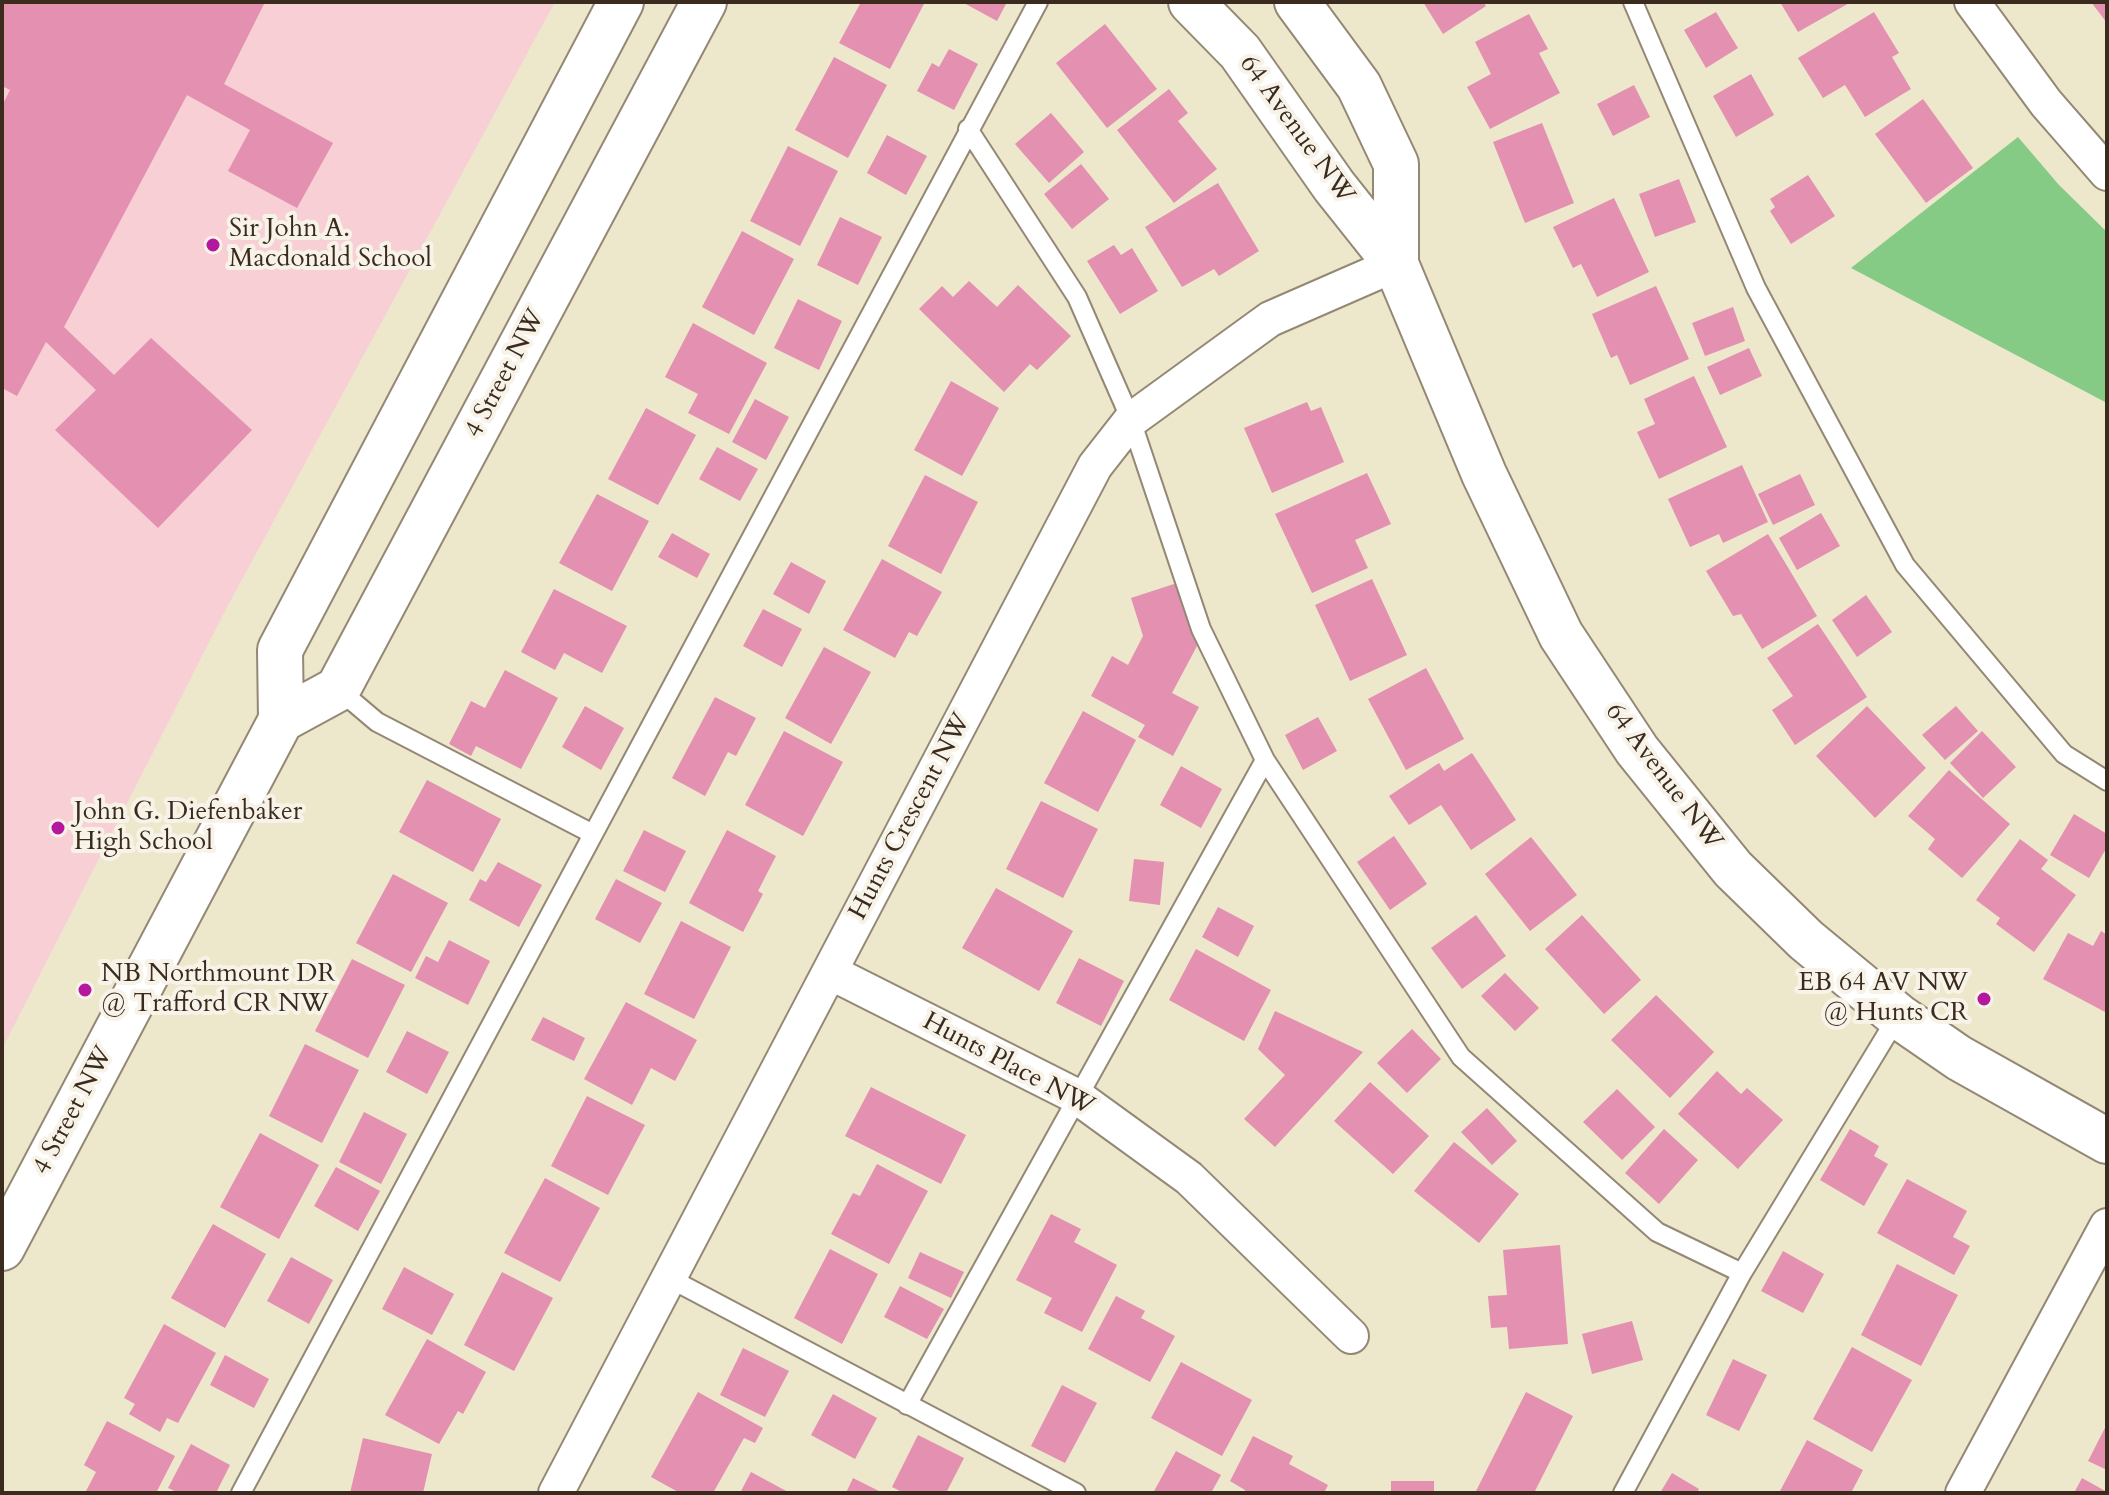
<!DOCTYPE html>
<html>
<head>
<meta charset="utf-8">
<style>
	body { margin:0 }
	#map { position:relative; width:2109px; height:1495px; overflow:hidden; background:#ede7cc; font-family:Cardo,serif }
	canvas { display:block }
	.frame { position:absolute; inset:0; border:4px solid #3b2a1e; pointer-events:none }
</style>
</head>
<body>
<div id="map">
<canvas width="2109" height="1495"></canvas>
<div class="frame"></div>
</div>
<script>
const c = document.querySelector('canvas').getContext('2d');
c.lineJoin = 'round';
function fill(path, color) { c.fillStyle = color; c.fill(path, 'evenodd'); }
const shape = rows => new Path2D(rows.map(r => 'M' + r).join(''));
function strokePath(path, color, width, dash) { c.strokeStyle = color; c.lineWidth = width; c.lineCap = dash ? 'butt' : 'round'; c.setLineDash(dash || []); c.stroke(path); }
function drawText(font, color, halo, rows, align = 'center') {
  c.font = font + ' Cardo,serif'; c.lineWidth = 8; c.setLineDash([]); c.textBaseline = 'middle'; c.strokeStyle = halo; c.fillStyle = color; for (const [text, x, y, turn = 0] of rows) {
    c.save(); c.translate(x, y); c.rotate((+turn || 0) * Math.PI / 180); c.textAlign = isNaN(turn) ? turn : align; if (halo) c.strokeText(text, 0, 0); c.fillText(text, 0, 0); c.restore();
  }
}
fill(shape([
	[2,2,555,2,227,607,2,1049]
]), '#f7cfd5');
fill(shape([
	[2018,137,2059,185,2107,232,2107,403,1851,268]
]), '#85cb86');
fill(shape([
	[2,2,265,2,224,84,333,143,297,208,228,171,250,130,187,95,64,327,114,375,151,338,252,430,158,528,55,430,96,390,46,342,17,396,2,388,2,106,10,90,2,86],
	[861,2,925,2,890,69,839,43],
	[962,2,1007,2,997,21],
	[1423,2,1483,2,1486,6,1443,34],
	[1780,2,1851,2,1798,32],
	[2091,2,2107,2,2107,23],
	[1716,12,1738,48,1706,68,1684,30],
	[1874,12,1899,53,1892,57,1911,89,1865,117,1845,85,1823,98,1798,58],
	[1529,14,1548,49,1539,53,1560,93,1490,129,1467,87,1491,74,1475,42],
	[1105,24,1157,89,1107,128,1056,63],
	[949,49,978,64,954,110,917,91,932,63,939,67],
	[834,57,887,85,848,158,795,130],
	[1751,74,1774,115,1736,137,1713,96],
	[1634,85,1650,117,1613,136,1597,104],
	[1169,89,1188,113,1178,121,1217,169,1174,203,1117,130],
	[1923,99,1973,168,1926,203,1875,134],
	[1051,113,1084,152,1049,183,1015,144],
	[1542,123,1574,203,1525,223,1493,142],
	[887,135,927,156,906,195,867,173],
	[788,146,838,171,800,246,750,221],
	[1081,164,1109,199,1072,229,1044,194],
	[1808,175,1835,216,1791,244,1770,211,1775,207,1770,199],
	[1679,179,1696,222,1655,237,1639,194],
	[1218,183,1259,251,1219,276,1214,269,1182,287,1145,227],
	[1614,198,1649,272,1597,297,1581,264,1573,268,1553,227],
	[840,217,882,237,858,285,817,265],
	[742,231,794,259,754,335,702,307],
	[1114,245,1121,255,1132,248,1158,291,1120,314,1087,261],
	[969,281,997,307,1018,285,1071,336,1037,370,1030,364,1004,392,919,309,942,286,953,297],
	[1656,286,1689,359,1630,385,1617,355,1611,358,1592,314],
	[798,299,842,321,819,370,774,348],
	[1733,307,1745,341,1705,356,1692,323],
	[693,323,767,363,729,434,688,413,698,394,665,377],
	[1749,348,1762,376,1720,395,1707,367],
	[1694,376,1727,447,1659,479,1637,432,1655,424,1644,399],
	[951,381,999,408,962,476,914,450],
	[755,399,789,417,766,460,732,442],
	[1307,402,1311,411,1321,407,1344,462,1272,493,1244,428],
	[646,408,696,435,658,505,608,479],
	[717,447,758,469,740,501,699,479],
	[1742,465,1768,522,1723,543,1719,534,1690,547,1668,499],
	[1367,473,1391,524,1355,540,1368,568,1312,593,1275,514],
	[1800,474,1815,505,1773,525,1758,494],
	[925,475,978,502,941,574,888,546],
	[597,494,649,521,612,591,559,563],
	[1821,513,1840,546,1797,570,1779,538],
	[672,533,710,554,697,578,658,557],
	[1768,534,1817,616,1762,649,1741,614,1733,616,1706,571],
	[882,559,942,592,917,636,909,632,895,658,843,630],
	[791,562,826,581,809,614,773,594],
	[1372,579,1407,655,1350,681,1315,605],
	[1177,583,1197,646,1172,693,1199,707,1173,756,1138,737,1145,725,1091,696,1112,656,1128,665,1143,636,1131,598],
	[554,589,627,626,602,673,564,653,555,670,521,652],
	[1866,595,1892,632,1857,657,1832,620],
	[763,609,802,629,782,667,743,646],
	[1818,624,1867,697,1795,745,1772,710,1793,696,1767,658],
	[824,647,871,672,831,744,785,718],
	[1426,668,1464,739,1406,770,1368,699],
	[505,670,558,698,521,769,476,746,471,756,449,744,471,701,485,708],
	[715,697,756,718,736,756,728,752,705,796,672,778],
	[585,706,624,728,601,770,562,747],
	[1867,706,1926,768,1875,818,1816,756],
	[1956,706,1978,731,1945,760,1922,735],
	[1083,711,1136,740,1098,812,1044,783],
	[1318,717,1337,751,1303,770,1285,735],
	[784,731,843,762,803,836,745,805],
	[1982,731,2016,767,1983,798,1950,763],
	[1472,753,1516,820,1471,850,1441,805,1409,825,1389,796,1439,763,1444,771],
	[1181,766,1222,789,1201,828,1160,805],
	[1949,770,2010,824,1962,878,1928,849,1935,839,1908,816],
	[427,780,501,819,473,872,399,832],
	[1041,801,1098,829,1063,898,1006,869],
	[2074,814,2107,834,2107,847,2089,878,2050,855],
	[644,830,686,851,665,892,623,871],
	[727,830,776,856,758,891,763,894,743,932,689,903],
	[1394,836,1427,884,1390,910,1357,862],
	[1531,837,1577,895,1530,931,1485,874],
	[2020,839,2048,860,2041,869,2076,895,2034,952,1996,924,2000,918,1976,900],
	[1134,859,1164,862,1160,905,1129,901],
	[498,862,542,885,519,927,469,900,480,879,486,882],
	[393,874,448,903,411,972,356,943],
	[616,879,662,903,640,943,595,919],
	[996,888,1073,931,1039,991,962,948],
	[1218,907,1254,926,1238,957,1202,937],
	[1476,915,1506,956,1462,989,1431,948],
	[1582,915,1641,980,1604,1014,1545,949],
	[681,921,731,947,694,1019,644,994],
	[2101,931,2107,935,2107,1013,2043,979,2068,933,2093,946],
	[449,940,490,961,468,1005,415,978,426,956,438,962],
	[1196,949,1271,990,1244,1041,1169,1000],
	[1079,958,1124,981,1101,1026,1056,1003],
	[352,959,405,985,368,1058,315,1031],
	[1505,973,1539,1008,1515,1031,1481,996],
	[1656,995,1714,1052,1670,1098,1611,1040],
	[626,1002,697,1040,675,1081,651,1068,632,1105,584,1079],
	[1275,1011,1363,1052,1275,1147,1244,1119,1285,1075,1258,1049],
	[543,1017,585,1038,574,1061,531,1040],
	[1412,1029,1441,1059,1407,1093,1377,1063],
	[407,1031,449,1052,427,1094,386,1072],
	[305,1044,359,1070,322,1143,269,1116],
	[1717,1071,1741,1094,1747,1088,1783,1120,1738,1169,1678,1114],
	[1370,1082,1429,1136,1393,1174,1334,1121],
	[871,1087,966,1135,941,1184,845,1136],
	[1617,1089,1655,1127,1622,1160,1583,1122],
	[587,1096,645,1125,608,1195,551,1166],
	[1487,1108,1517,1141,1492,1165,1461,1132],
	[364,1112,407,1134,381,1184,339,1162],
	[1664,1129,1698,1160,1659,1204,1625,1173],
	[1850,1129,1879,1146,1874,1156,1888,1164,1864,1206,1820,1180],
	[260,1133,319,1165,279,1239,220,1207],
	[1454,1142,1519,1194,1479,1243,1414,1191],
	[877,1164,928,1191,889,1264,831,1234,853,1193,860,1196],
	[336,1167,380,1191,358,1231,314,1206],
	[545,1178,600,1208,560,1282,504,1253],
	[1907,1179,1967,1211,1953,1237,1970,1246,1954,1275,1877,1233],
	[1051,1214,1081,1229,1074,1242,1117,1265,1082,1332,1044,1313,1052,1298,1016,1280],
	[213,1224,266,1254,225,1328,171,1298],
	[1560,1245,1568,1344,1509,1349,1507,1327,1491,1328,1488,1296,1507,1295,1503,1250],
	[830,1249,878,1274,842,1344,794,1318],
	[1783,1251,1824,1274,1803,1313,1761,1291],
	[920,1252,964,1272,951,1298,908,1278],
	[291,1257,333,1280,309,1324,267,1301],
	[1897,1264,1958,1295,1921,1366,1861,1335],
	[404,1267,454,1294,432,1335,382,1309],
	[502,1272,553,1298,514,1371,464,1345],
	[900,1286,944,1309,927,1339,884,1317],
	[1116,1296,1145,1311,1141,1318,1175,1336,1150,1382,1088,1349],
	[1632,1321,1643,1360,1592,1374,1582,1334],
	[164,1324,216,1353,178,1423,167,1418,160,1432,129,1414,135,1404,124,1398],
	[427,1339,486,1372,463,1414,458,1411,439,1444,385,1415],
	[1852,1347,1912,1380,1872,1452,1813,1419],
	[743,1348,789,1371,765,1417,720,1395],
	[225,1355,269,1379,254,1408,210,1385],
	[1733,1359,1767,1375,1739,1431,1706,1415],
	[1181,1362,1252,1400,1222,1456,1151,1418],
	[1062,1385,1097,1403,1065,1463,1031,1446],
	[698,1392,763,1428,755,1443,744,1438,713,1493,680,1493,651,1477],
	[1526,1392,1573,1416,1534,1493,1475,1493],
	[833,1394,877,1418,855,1459,811,1435],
	[107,1421,175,1456,156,1493,85,1493,96,1472,84,1465],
	[2107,1424,2107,1470,2088,1461],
	[918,1435,964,1458,946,1493,904,1493,892,1487],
	[1253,1436,1293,1456,1289,1464,1328,1485,1324,1493,1244,1493,1245,1490,1230,1481],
	[363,1438,432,1454,423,1493,350,1493],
	[1807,1440,1863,1470,1851,1493,1779,1493],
	[191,1444,230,1465,216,1493,179,1493,168,1488],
	[1176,1451,1221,1475,1211,1493,1153,1493],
	[751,1472,790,1493,740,1493],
	[1672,1473,1699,1489,1697,1493,1660,1493],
	[853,1478,883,1493,846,1493],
	[2082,1478,2107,1492,2107,1493,2074,1493],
	[1391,1481,1434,1481,1434,1493,1391,1493]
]), '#e390b1');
const service = shape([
	[1633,2,1756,288,1905,565,2064,754,2107,781],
	[968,129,1077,297,1131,420,1201,629,1265,760,1461,1057,1657,1232,1742,1273],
	[338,689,377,722,593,834],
	[669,1278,1076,1493],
	[907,1405,1265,760],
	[241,1493,1038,2],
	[1623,1493,1742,1273,1898,1016]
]);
const minor = shape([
	[1972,2,2046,103,2107,173],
	[830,972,1076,1096,1189,1178,1351,1336],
	[556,1493,1095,466,1131,420,1270,319,1396,264],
	[1963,1493,2107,1226]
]);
const secondary = shape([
	[1191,2,1240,52,1334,186,1396,264,1484,474,1561,635,1637,750,1733,869,1806,940,1898,1016,1959,1058,2107,1141],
	[1297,2,1359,86,1396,164,1396,264],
	[281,720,338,689,704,2],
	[2,1248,281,720,280,650,621,2]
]);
strokePath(service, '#948875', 22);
strokePath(minor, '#948875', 38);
strokePath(secondary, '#948875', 48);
strokePath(service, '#fff', 18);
strokePath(minor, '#fff', 34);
strokePath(secondary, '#fff', 44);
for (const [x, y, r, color] of [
	[213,245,8,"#b5179e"],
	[58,828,8,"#b5179e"],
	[85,990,8,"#b5179e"],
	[1984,999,8,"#b5179e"]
]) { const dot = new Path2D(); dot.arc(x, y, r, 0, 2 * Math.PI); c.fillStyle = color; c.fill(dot); strokePath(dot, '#f7f3e8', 3); }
drawText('26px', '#3b2a1e', '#f7f3e8', [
	["64 Avenue NW",1296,130,54],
	["4 Street NW",506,374,-62],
	["64 Avenue NW",1663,777,53],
	["Hunts Crescent NW",911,817,-62],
	["Hunts Place NW",1008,1065,28],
	["4 Street NW",74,1111,-62]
]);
drawText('26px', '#3b2a1e', '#f7f3e8', [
	["Sir John A.",229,230],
	["Macdonald School",229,260],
	["John G. Diefenbaker",74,813],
	["High School",74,843],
	["NB Northmount DR",101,975],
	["@ Trafford CR NW",101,1005],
	["EB 64 AV NW",1968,984,"right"],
	["@ Hunts CR",1968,1014,"right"]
], 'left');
</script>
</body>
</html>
